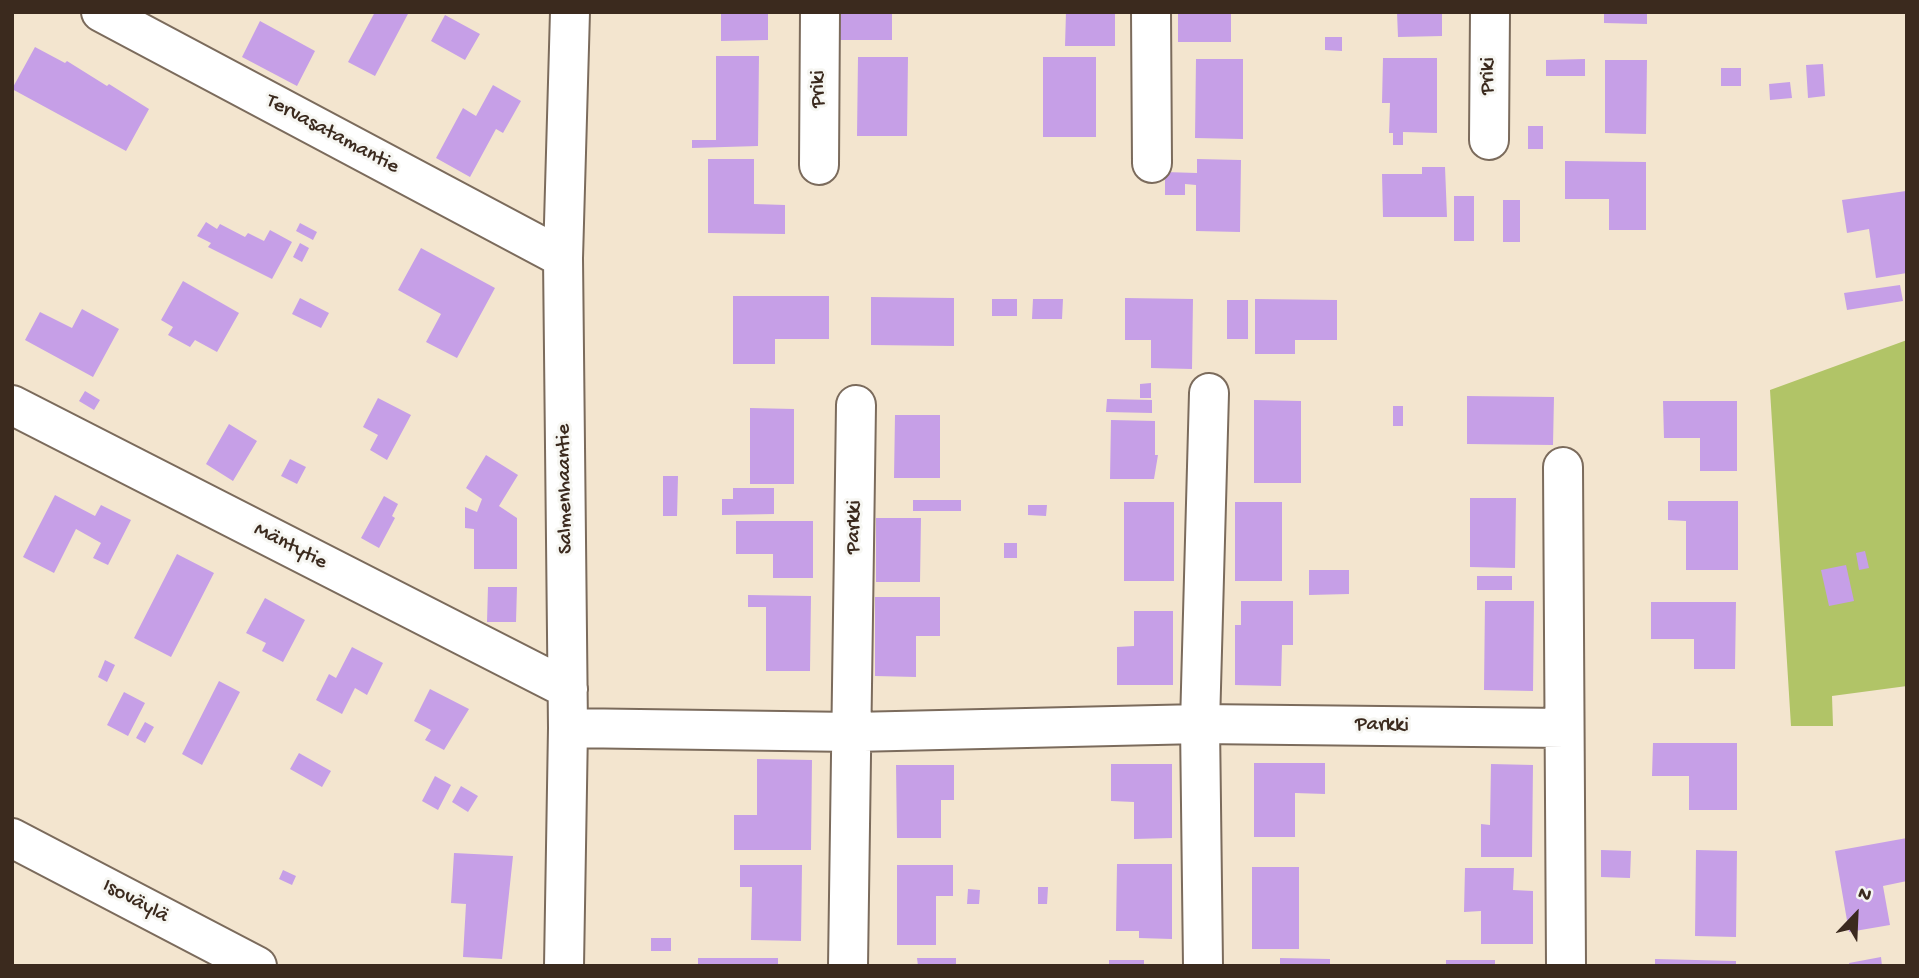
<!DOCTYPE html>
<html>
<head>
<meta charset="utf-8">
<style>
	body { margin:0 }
	#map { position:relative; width:1919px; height:978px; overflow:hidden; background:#f3e5cf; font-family:"Gochi Hand",sans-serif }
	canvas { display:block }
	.frame { position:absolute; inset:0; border:14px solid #3b2a1e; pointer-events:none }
	.north { position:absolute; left:1821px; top:880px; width:70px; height:70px; -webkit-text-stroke:5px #f6f6f2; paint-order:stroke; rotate:23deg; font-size:19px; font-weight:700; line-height:28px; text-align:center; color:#3b2a1e }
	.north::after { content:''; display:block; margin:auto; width:24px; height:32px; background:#3b2a1e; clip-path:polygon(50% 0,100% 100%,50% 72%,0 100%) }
</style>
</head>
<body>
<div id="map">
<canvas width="1919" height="978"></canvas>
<div class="frame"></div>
<div class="north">N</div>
</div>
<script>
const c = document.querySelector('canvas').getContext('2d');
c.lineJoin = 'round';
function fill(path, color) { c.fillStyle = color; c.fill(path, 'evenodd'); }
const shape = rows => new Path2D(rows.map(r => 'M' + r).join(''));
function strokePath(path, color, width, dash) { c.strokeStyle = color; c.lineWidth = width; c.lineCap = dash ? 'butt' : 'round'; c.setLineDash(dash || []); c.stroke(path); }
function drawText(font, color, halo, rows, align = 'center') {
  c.font = font + ' "Gochi Hand",sans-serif'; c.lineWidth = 6; c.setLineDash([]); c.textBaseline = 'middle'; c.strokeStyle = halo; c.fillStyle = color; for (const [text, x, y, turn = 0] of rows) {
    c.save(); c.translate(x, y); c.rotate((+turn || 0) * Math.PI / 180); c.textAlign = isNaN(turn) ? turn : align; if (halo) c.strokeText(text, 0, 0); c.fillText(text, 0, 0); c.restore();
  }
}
fill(shape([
	[1907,340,1907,686,1832,696,1833,726,1791,726,1770,390]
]), '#b1c467');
fill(shape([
	[375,12,409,12,375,76,348,62],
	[721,12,768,12,768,40,721,41],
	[839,12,892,12,892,40,839,40],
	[1066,12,1115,12,1115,46,1065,46],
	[1178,12,1231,12,1231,42,1178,42],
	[1397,12,1442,12,1442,36,1398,37],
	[1604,12,1647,12,1647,24,1604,23],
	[445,15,480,34,465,60,431,41],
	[260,21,315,51,297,86,242,57],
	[1325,37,1342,37,1342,51,1325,50],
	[35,47,65,63,67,61,107,86,109,84,149,109,126,151,12,89],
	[716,56,759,56,758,146,692,148,692,140,716,140],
	[858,57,908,57,907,136,857,136],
	[1043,57,1096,57,1096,137,1043,137],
	[1383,58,1437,58,1437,133,1403,132,1403,145,1393,145,1393,133,1389,133,1390,103,1382,103],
	[1196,59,1243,59,1243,139,1195,138],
	[1585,59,1585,76,1546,76,1546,60],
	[1605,60,1647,60,1646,134,1605,133],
	[1823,64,1825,96,1808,98,1806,65],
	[1721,68,1741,68,1741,86,1721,86],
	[1790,82,1792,98,1770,100,1769,84],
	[493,85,521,101,503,133,496,129,470,177,436,158,463,108,476,116],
	[1528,126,1543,126,1543,149,1528,149],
	[708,159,754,159,754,204,785,205,785,234,708,233],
	[1197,159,1241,160,1240,232,1196,231,1196,185,1185,184,1185,195,1165,195,1165,172,1197,173],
	[1565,161,1646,162,1646,230,1609,230,1609,199,1565,199],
	[1422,167,1445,167,1447,217,1383,217,1382,174,1422,174],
	[1906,191,1907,273,1876,278,1869,229,1847,233,1842,200],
	[1454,196,1474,196,1474,241,1454,241],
	[1503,200,1520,200,1520,242,1503,242],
	[206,222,217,229,220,224,245,237,248,233,264,241,270,230,292,242,272,279,208,247,211,243,197,236],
	[300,223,317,232,313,240,296,231],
	[300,243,309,248,302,262,293,257],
	[421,248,495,288,457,358,426,342,441,314,398,290],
	[183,281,239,313,217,352,195,340,190,347,168,335,173,327,161,320],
	[1900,285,1903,301,1847,310,1844,293],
	[733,296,829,296,829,339,775,339,775,364,733,364],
	[871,297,954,298,954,346,871,345],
	[300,298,329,313,321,328,292,314],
	[1125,298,1193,299,1192,369,1151,368,1151,340,1125,340],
	[992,299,1017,299,1017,316,992,316],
	[1033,299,1063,299,1062,319,1032,319],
	[1255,299,1337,300,1337,340,1295,340,1295,354,1255,354],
	[1227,300,1248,300,1248,339,1227,339],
	[82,309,119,329,93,377,25,340,40,312,72,328],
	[1151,383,1151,398,1140,398,1140,384],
	[85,391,100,400,94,410,79,401],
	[1467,396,1554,397,1553,445,1467,444],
	[378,398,411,415,387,460,370,450,378,435,363,427],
	[1107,399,1152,400,1152,413,1106,412],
	[1254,400,1301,401,1301,483,1254,483],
	[1663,401,1737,401,1737,471,1700,471,1700,438,1664,438],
	[1393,406,1403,406,1403,426,1393,426],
	[750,408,794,409,794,484,750,484],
	[895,415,940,415,940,478,894,478],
	[1111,420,1155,421,1155,455,1158,455,1154,479,1110,479],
	[229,424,257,441,233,481,206,464],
	[486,455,518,475,499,506,517,518,517,569,474,569,474,529,465,528,465,507,477,512,482,499,466,488],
	[290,459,306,467,297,484,281,476],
	[663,476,678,476,677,516,663,516],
	[733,488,774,488,774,514,722,515,722,499,733,499],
	[55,495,95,516,101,505,131,520,108,565,93,558,101,543,76,529,54,573,23,557],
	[384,496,398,504,392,516,395,518,379,548,361,538],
	[1470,498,1516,498,1515,568,1470,567],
	[913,500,961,500,961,511,913,511],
	[1668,501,1738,501,1738,570,1686,570,1686,521,1668,520],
	[1124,502,1174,502,1174,581,1124,581],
	[1235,502,1282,502,1282,581,1235,581],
	[1028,505,1047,505,1046,516,1028,515],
	[876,518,921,518,920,582,876,582],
	[736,521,813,521,813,578,773,578,773,554,736,554],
	[1004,543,1017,543,1017,558,1004,558],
	[1865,551,1869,568,1859,570,1856,553],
	[177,554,214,573,171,657,134,638],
	[1846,565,1854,601,1829,606,1821,570],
	[1309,570,1349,570,1349,594,1309,595],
	[1477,576,1512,576,1512,590,1477,590],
	[488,587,517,587,516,622,487,622],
	[748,595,811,596,810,671,766,671,766,607,748,607],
	[875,597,940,597,940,636,916,636,916,677,875,676],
	[265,598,305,620,283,662,262,651,266,643,246,633],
	[1241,601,1293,601,1293,645,1282,645,1281,686,1235,685,1235,625,1241,625],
	[1485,601,1534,601,1533,691,1484,690],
	[1651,602,1736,602,1735,669,1694,669,1694,639,1651,639],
	[1134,611,1173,611,1173,685,1117,685,1117,647,1134,646],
	[352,647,383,663,367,695,355,688,342,714,316,700,329,674,336,678],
	[105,660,115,665,107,682,98,677],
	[219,681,240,692,202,765,182,754],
	[430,689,469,709,444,750,425,740,431,730,414,721],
	[124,692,145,703,128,736,107,725],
	[145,722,154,727,145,743,136,738],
	[1653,743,1737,743,1737,810,1689,810,1689,776,1652,776],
	[299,753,331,771,322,787,290,769],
	[757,759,812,760,811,850,734,850,734,815,757,815],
	[1254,763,1325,763,1325,794,1295,793,1295,837,1254,837],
	[1111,764,1172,764,1172,838,1134,839,1134,802,1111,801],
	[1491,764,1533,765,1532,857,1481,857,1481,824,1490,825],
	[896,765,954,765,954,800,941,800,941,838,897,838],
	[435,776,451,785,438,810,422,801],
	[461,786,478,796,468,812,452,802],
	[1907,838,1907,881,1883,886,1890,925,1849,932,1835,851],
	[1601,850,1631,851,1630,878,1601,877],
	[1696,850,1737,851,1736,937,1695,936],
	[454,853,513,856,502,959,463,957,466,904,451,903],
	[1117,864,1172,864,1172,939,1139,938,1139,931,1116,931],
	[740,865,802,865,801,941,751,940,752,887,740,887],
	[897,865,953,865,953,896,936,896,936,945,897,945],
	[1252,867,1299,867,1299,949,1252,949],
	[1465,868,1514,868,1513,890,1533,891,1533,944,1481,944,1481,911,1464,912],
	[283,870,296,876,292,885,279,879],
	[1038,887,1048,887,1047,904,1038,904],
	[968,889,980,890,979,904,967,904],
	[651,938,671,938,671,951,651,951],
	[1881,957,1882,966,1850,966,1849,963],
	[698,958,778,958,778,966,698,966],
	[917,958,956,958,956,966,918,966],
	[1280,958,1330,959,1330,966,1280,966],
	[1655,959,1736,961,1736,966,1655,966],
	[1109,960,1144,960,1144,966,1109,966],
	[1446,960,1495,960,1495,966,1446,966]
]), '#c69fe7');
const minor = shape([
	[101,12,563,258],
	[1151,12,1152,163],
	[1489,140,1490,12],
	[819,165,820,12],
	[12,405,568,689],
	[1563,467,1566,966],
	[568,728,853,732,1200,724,1564,728],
	[12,838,257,966],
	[564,966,568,728,563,258,570,12],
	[848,966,856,405],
	[1203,966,1200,724,1209,393]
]);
strokePath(minor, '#7b6b5c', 42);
strokePath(minor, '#fff', 38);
drawText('21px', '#3b2a1e', '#f6f6f2', [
	["Priki",1489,76,-89],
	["Priki",820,89,-90],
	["Tervasatamantie",332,135,28],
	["Salmenhaantie",566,489,-91],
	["Parkki",855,527,-89],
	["Mäntytie",290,547,27],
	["Parkki",1382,726,1],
	["Isoväylä",135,902,28]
]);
</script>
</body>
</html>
